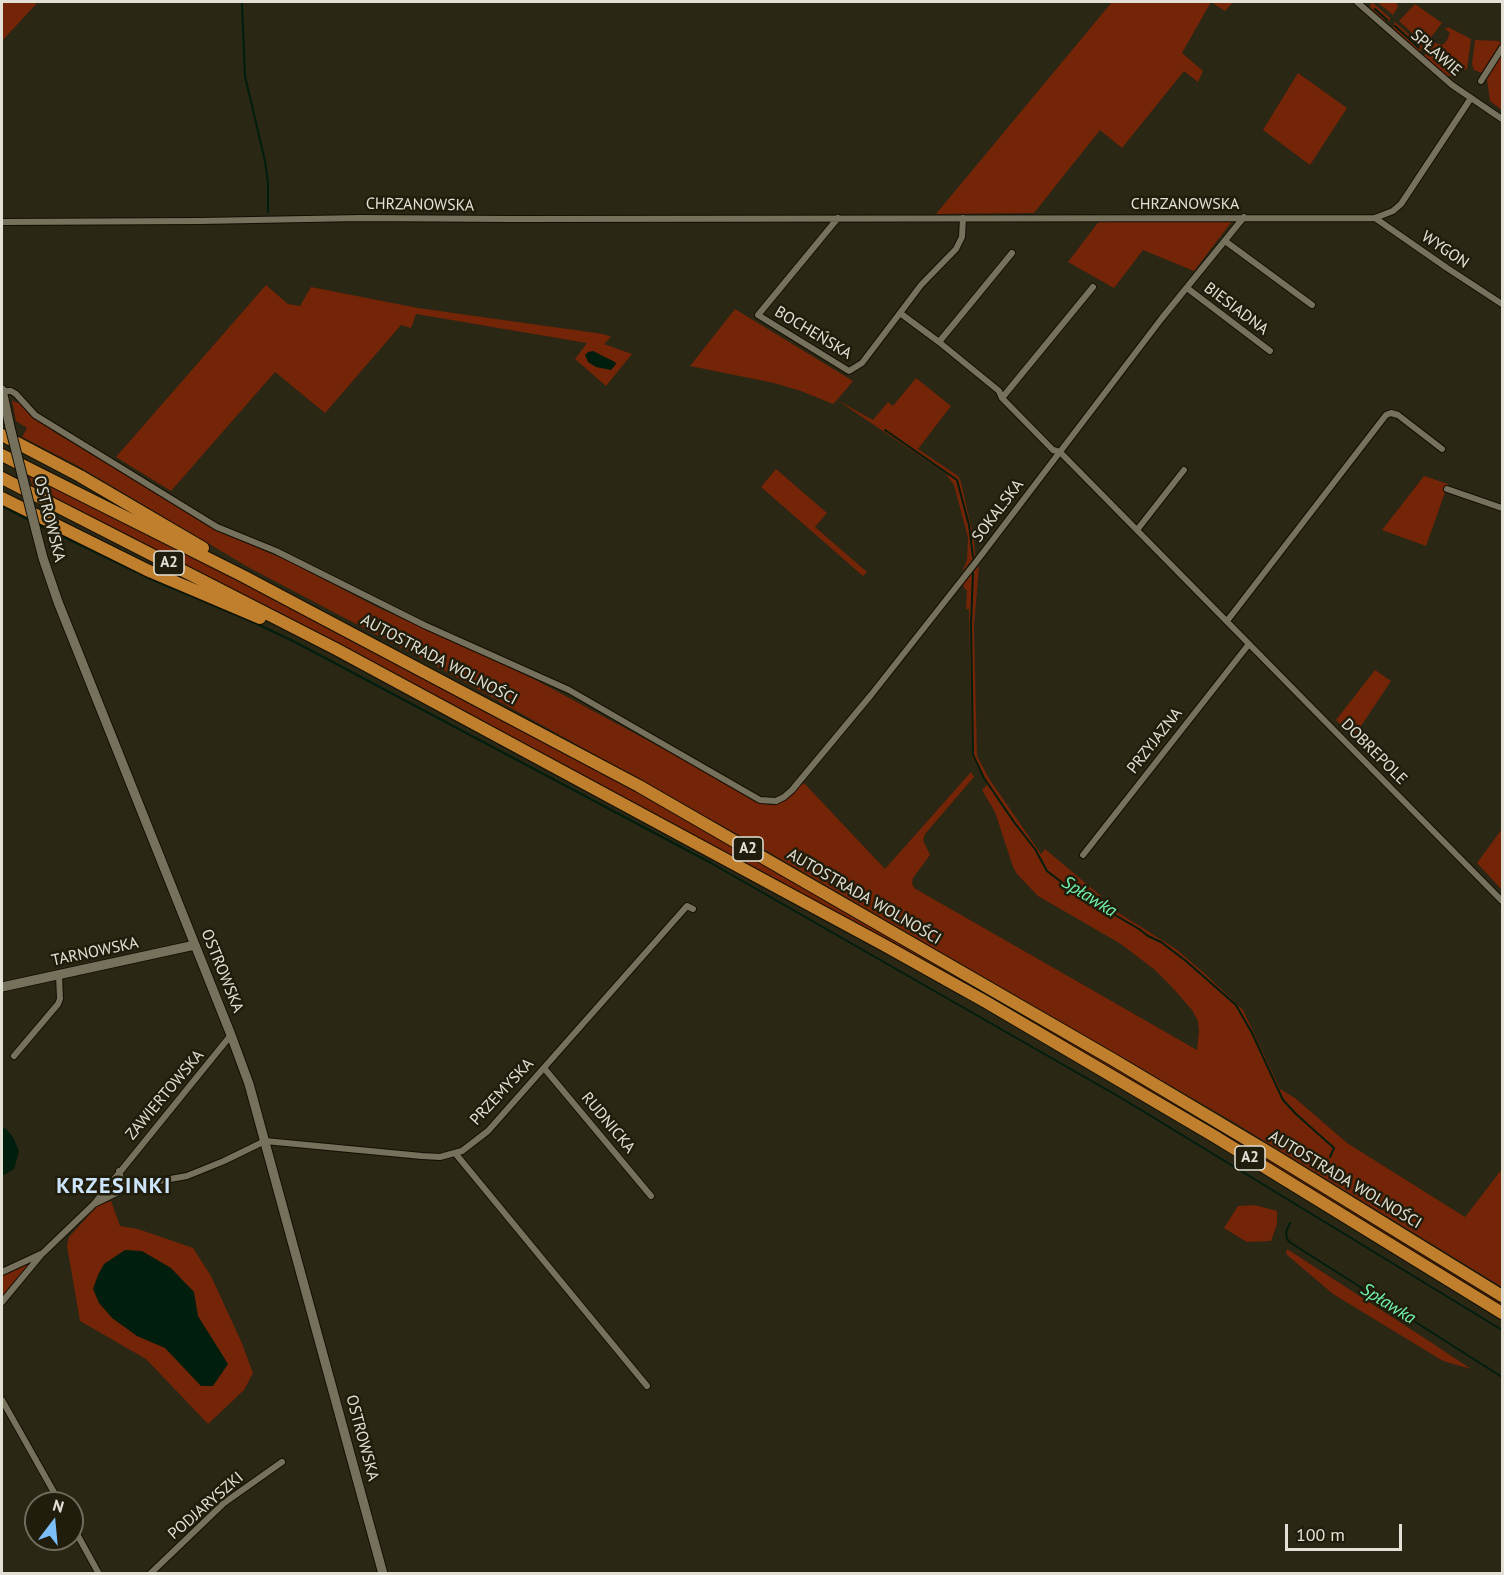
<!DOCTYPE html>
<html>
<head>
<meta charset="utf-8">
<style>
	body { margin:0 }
	#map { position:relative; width:1504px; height:1575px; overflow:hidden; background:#2a2715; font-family:"PT Sans",sans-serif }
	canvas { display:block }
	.frame { position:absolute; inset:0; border:3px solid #e3e1d6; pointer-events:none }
	.north { position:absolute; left:24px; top:1491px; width:60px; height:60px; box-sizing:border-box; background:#211d0c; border:2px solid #6f6b5d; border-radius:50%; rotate:16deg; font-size:16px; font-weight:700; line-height:24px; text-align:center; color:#e3e1d6 }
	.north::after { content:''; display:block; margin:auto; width:21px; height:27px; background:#7dbef9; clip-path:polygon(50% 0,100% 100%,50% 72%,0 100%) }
	.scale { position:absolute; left:1285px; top:1524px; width:117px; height:27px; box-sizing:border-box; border:3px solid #e3e1d6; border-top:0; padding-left:8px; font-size:18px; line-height:21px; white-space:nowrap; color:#e3e1d6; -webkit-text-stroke:4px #211d0c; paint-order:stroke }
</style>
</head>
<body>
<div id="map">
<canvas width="1504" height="1575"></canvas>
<div class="frame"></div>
<div class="north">N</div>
<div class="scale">100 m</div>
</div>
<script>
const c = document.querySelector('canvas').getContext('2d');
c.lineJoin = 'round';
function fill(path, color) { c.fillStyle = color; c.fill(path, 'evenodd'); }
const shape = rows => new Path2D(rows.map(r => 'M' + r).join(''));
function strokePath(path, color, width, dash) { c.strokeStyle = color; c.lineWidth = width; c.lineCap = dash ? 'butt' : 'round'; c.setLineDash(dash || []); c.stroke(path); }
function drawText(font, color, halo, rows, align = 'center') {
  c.font = font + ' "PT Sans",sans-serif'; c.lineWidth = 5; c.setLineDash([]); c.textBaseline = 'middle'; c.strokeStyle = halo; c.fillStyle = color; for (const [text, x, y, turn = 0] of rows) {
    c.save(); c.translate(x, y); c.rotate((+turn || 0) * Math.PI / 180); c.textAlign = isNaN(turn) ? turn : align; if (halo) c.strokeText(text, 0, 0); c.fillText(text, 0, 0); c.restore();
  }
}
fill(shape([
	[2,2,38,2,2,41],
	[1112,2,1233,2,1225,11,1211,2,1182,53,1203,71,1198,82,1184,71,1122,148,1100,130,1034,213,936,214],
	[1372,2,1390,18,1389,21,1385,21,1370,7],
	[1377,2,1396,2,1398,7,1393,15],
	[1415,4,1442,23,1425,45,1399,21],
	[1395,22,1423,47,1419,52,1393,28],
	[1448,27,1471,39,1467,69,1464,70,1460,64,1453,69,1450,67,1452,65,1442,56,1440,58,1430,48,1435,43,1443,45,1447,40,1450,33,1445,29],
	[1475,40,1499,41,1501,44,1482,73,1474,70,1472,64],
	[1428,51,1448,70,1453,76,1447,76,1424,56],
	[1502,51,1502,110,1490,101,1487,79],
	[1298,73,1347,108,1310,165,1263,130],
	[1100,220,1233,220,1194,271,1143,250,1114,288,1068,262],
	[266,285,288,304,300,306,311,287,418,308,603,334,611,337,604,344,632,354,606,386,575,359,587,343,416,314,411,328,401,325,325,413,275,372,171,491,116,457],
	[735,309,853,381,837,400,873,420,888,402,893,406,916,378,951,406,918,449,958,476,961,482,974,540,975,556,962,572,967,560,968,538,954,485,945,473,837,400,833,404,801,391,774,383,690,366],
	[12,400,17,403,19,401,30,415,56,433,223,533,286,560,377,607,534,679,697,767,749,798,761,803,772,805,782,802,804,783,885,869,971,772,974,777,925,834,923,840,930,855,913,878,912,883,914,888,1197,1050,1199,1031,1198,1021,1192,1010,1171,986,1155,970,1121,944,1038,896,1017,874,1013,867,995,812,982,790,987,785,972,757,969,609,966,609,967,591,963,586,964,582,979,566,974,626,977,756,990,780,1041,854,1045,849,1101,896,1098,900,1176,949,1204,973,1243,1010,1280,1089,1295,1098,1347,1143,1465,1217,1502,1169,1502,1287,1235,1123,746,839,434,665,248,567,78,466,22,437,27,428,16,421],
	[776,469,827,513,815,527,867,572,863,576,761,487],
	[29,474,166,542,625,784,1230,1135,1502,1302,1502,1307,933,966,437,696,204,575,33,489],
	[1424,476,1448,484,1426,546,1382,530],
	[1375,670,1391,681,1353,738,1336,720],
	[1502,829,1502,890,1477,863],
	[111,1201,120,1226,138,1229,193,1248,211,1276,241,1341,253,1373,244,1390,208,1424,146,1359,80,1321,67,1246,69,1237,98,1205],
	[1255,1205,1277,1211,1277,1224,1271,1241,1247,1242,1224,1228,1238,1206],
	[1287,1249,1429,1341,1471,1369,1443,1361,1333,1294,1286,1254],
	[32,1262,2,1298,2,1276]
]), '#742407');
fill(shape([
	[593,351,615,362,616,364,611,370,596,367,588,362,585,355,588,352],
	[2,1127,6,1129,13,1137,19,1151,14,1169,2,1176],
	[125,1250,142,1251,171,1268,194,1292,198,1316,228,1364,213,1386,201,1386,165,1348,137,1336,112,1318,99,1303,93,1289,98,1275,104,1264]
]), '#001e0e');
strokePath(shape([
	[242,4,245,76,265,161,268,183,268,212],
	[1375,9,1387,20],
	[1395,26,1419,48],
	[885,430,957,480,969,525,973,557],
	[2,506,31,521],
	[39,525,151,579,255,623,295,642,711,863,1123,1099,1502,1330],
	[973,573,971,624,973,755,984,778,1014,822,1035,849,1047,871,1068,887,1088,897,1115,915,1139,929,1148,936,1161,942,1186,961,1236,1005,1252,1033,1283,1100,1296,1114,1334,1148,1330,1157],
	[1290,1223,1286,1232,1287,1239,1291,1243,1502,1377]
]), '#001e0e', 2);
const street = shape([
	[1357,2,1452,85,1502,119],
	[1481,81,1502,48],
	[838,218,758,315,849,371,862,363,900,313,939,342],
	[1375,218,1447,268,1502,304],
	[2,222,200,221,360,218,511,219,1375,218,1393,211,1401,204,1471,98],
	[1225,241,1312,305],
	[1012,253,939,342,999,391,1002,398,1053,450,1060,452,1502,901],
	[1187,288,1270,351],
	[900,313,921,285,956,249,962,237,963,218],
	[2,391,11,391,16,394,35,415,217,527,276,551,424,625,569,690,760,800,776,801,784,797,792,790,871,695,976,562,1162,318,1244,217],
	[1002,398,1093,287],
	[1447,489,1502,508],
	[1137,530,1184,470],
	[1227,621,1386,415,1391,413,1398,415,1442,449],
	[1083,855,1249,644],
	[14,1056,58,1004,60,999,59,975],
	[544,1068,651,1196],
	[455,1153,647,1386],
	[119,1171,121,1178,131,1186],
	[94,1204,131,1186,187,1176,224,1161,265,1141,422,1156,440,1157,462,1151,488,1131,687,906,693,909],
	[2,1272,43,1253,94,1204,231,1035],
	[2,1302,41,1255],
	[2,1400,60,1503],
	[72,1525,99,1574],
	[150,1574,224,1503,282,1462]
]);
const secondary = shape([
	[2,390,10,427],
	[35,527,43,558,58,602,231,1035,249,1084,383,1574],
	[2,987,195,945]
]);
const highway = shape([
	[2,435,80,476,203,548],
	[2,455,243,576,639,786,1112,1059,1273,1155,1502,1296],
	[2,478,336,649,884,945,986,1002,1214,1136,1502,1313],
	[2,498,147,570,260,618]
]);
strokePath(street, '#130f02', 8);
strokePath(secondary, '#130f02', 11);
strokePath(highway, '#130f02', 14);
strokePath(street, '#75715d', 6);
strokePath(secondary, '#75715d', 9);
strokePath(highway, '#c07f2d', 12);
const secondaryBridge = shape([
	[10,427,35,527]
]);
strokePath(secondaryBridge, '#130f02', 11, []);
strokePath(secondaryBridge, '#75715d', 9);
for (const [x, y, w] of [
	[169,563,30],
	[748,849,30],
	[1250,1158,30]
]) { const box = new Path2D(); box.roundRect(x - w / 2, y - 12, w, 24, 4.5); c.fillStyle = '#211d0c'; c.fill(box); strokePath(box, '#e3e1d6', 1.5); }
drawText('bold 15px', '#e3e1d6', null, [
	["A2",169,563],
	["A2",748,849],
	["A2",1250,1158]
]);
drawText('16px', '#e3e1d6', '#211d0c', [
	["SPŁAWIE",1436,53,41],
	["CHRZANOWSKA",1185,204],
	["CHRZANOWSKA",420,205,1],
	["WYGON",1445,250,34],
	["BIESIADNA",1236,309,37],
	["BOCHEŃSKA",813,333,31],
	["SOKALSKA",998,511,-53],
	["OSTROWSKA",49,519,76],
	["AUTOSTRADA WOLNOŚCI",439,660,28],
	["PRZYJAZNA",1155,741,-52],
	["DOBREPOLE",1374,752,45],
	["AUTOSTRADA WOLNOŚCI",864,897,30],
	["TARNOWSKA",95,952,-12],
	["OSTROWSKA",222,971,68],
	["PRZEMYSKA",502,1092,-47],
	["ZAWIERTOWSKA",165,1095,-50],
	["RUDNICKA",608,1123,50],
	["AUTOSTRADA WOLNOŚCI",1345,1180,31],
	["OSTROWSKA",362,1438,75],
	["PODJARYSZKI",206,1506,-41]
]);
drawText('italic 18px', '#6ef5ad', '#211d0c', [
	["Spławka",1089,897,32],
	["Spławka",1388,1304,32]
]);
c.letterSpacing = '1.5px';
drawText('bold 22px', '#cde5fb', '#211d0c', [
	["KRZESINKI",114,1187]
]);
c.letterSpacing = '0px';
</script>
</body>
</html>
